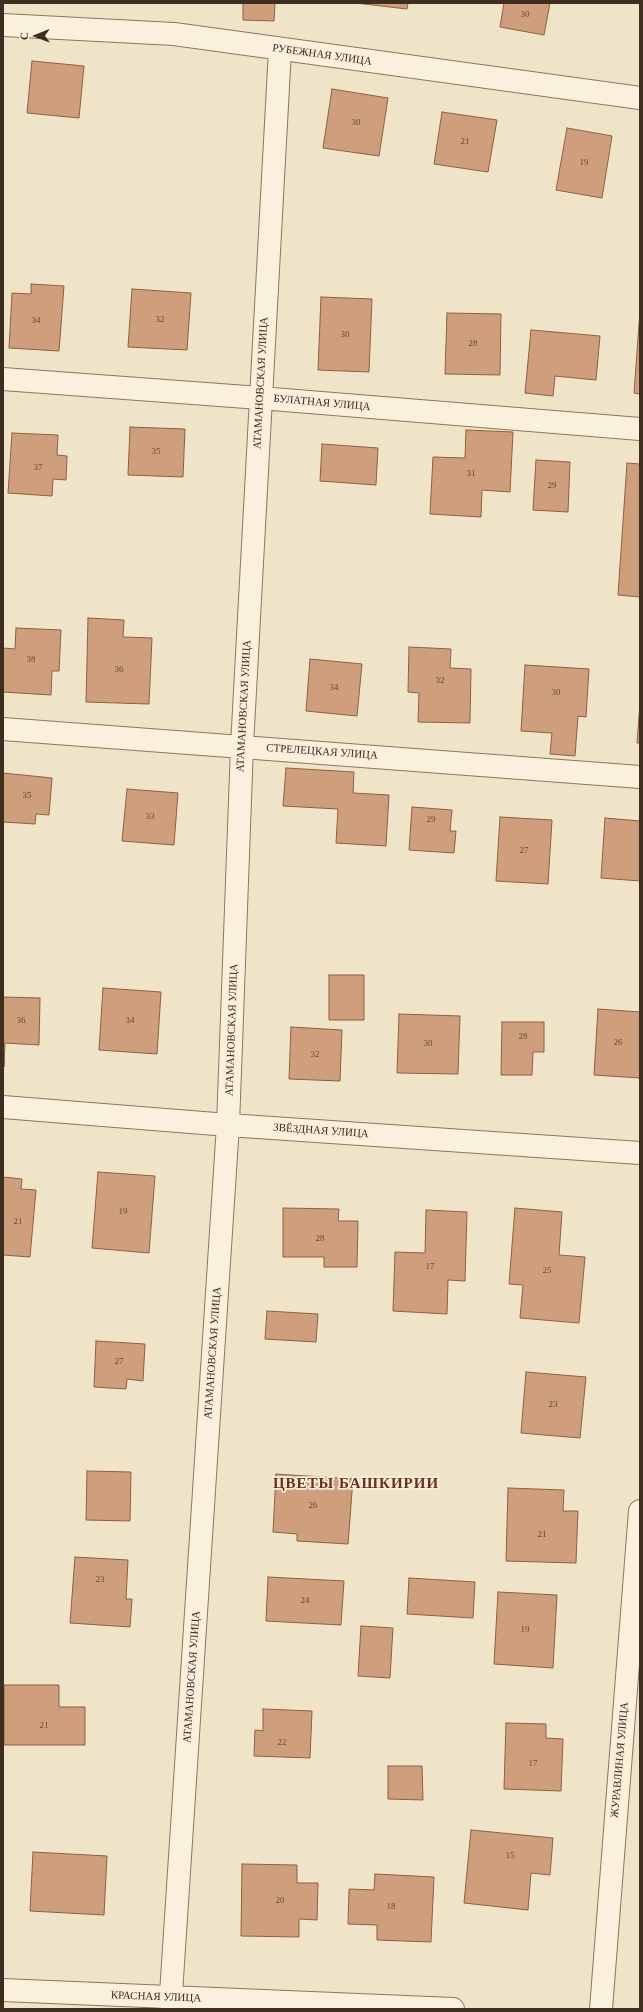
<!DOCTYPE html>
<html>
<head>
<meta charset="utf-8">
<style>
	body { margin:0 }
	#map { position:relative; width:643px; height:2012px; overflow:hidden; background:#f0e4c8; font-family:Georgia,serif }
	canvas { display:block }
	.frame { position:absolute; inset:0; border:4px solid #3d2e20; pointer-events:none }
	.north { position:absolute; left:16px; top:16px; width:40px; height:40px; -webkit-text-stroke:3px #f7eed8; paint-order:stroke; rotate:269deg; font-size:11px; font-weight:700; line-height:16px; text-align:center; color:#3d2e20 }
	.north::after { content:''; display:block; margin:auto; width:14px; height:18px; background:#3d2e20; clip-path:polygon(50% 0,100% 100%,50% 72%,0 100%) }
</style>
</head>
<body>
<div id="map">
<canvas width="643" height="2012"></canvas>
<div class="frame"></div>
<div class="north">С</div>
</div>
<script>
const c = document.querySelector('canvas').getContext('2d');
c.lineJoin = 'round';
function fill(path, color) { c.fillStyle = color; c.fill(path, 'evenodd'); }
const shape = rows => new Path2D(rows.map(r => 'M' + r).join(''));
function strokePath(path, color, width, dash) { c.strokeStyle = color; c.lineWidth = width; c.lineCap = dash ? 'butt' : 'round'; c.setLineDash(dash || []); c.stroke(path); }
function drawText(font, color, halo, rows, align = 'center') {
  c.font = font + ' Georgia,serif'; c.lineWidth = 3.5; c.setLineDash([]); c.textBaseline = 'middle'; c.strokeStyle = halo; c.fillStyle = color; for (const [text, x, y, turn = 0] of rows) {
    c.save(); c.translate(x, y); c.rotate((+turn || 0) * Math.PI / 180); c.textAlign = isNaN(turn) ? turn : align; if (halo) c.strokeText(text, 0, 0); c.fillText(text, 0, 0); c.restore();
  }
}
const building = shape([
	[243,3,275,3,274,21,243,20,243,3],
	[355,3,408,3,407,9,355,3],
	[504,3,550,3,544,35,500,27,504,3],
	[32,61,84,66,79,118,27,113,32,61],
	[332,89,388,98,379,156,323,148,332,89],
	[442,112,497,120,488,172,434,164,442,112],
	[567,128,612,136,602,198,556,190,567,128],
	[31,284,64,286,59,351,9,348,12,293,31,294,31,284],
	[132,289,191,293,187,350,128,347,132,289],
	[321,297,372,299,369,372,318,370,321,297],
	[640,311,640,394,634,393,640,311],
	[447,313,501,314,500,375,445,374,447,313],
	[531,330,600,336,596,380,555,376,553,396,525,393,531,330],
	[130,427,185,429,183,477,128,475,130,427],
	[466,430,513,432,510,492,482,490,481,517,430,514,433,457,465,458,466,430],
	[12,433,58,435,57,455,67,456,66,480,53,479,52,496,8,493,12,433],
	[322,444,378,448,376,485,320,481,322,444],
	[536,460,570,462,568,512,533,510,536,460],
	[627,463,640,464,640,597,618,595,627,463],
	[88,618,124,620,123,637,152,638,149,704,86,702,88,618],
	[16,628,61,630,59,671,52,671,51,695,3,692,3,648,15,649,16,628],
	[409,647,451,649,450,668,471,669,470,723,418,722,419,693,408,692,409,647],
	[310,659,362,664,357,716,306,711,310,659],
	[525,665,589,669,586,717,578,716,575,756,550,754,552,733,521,731,525,665],
	[640,704,640,743,637,743,640,704],
	[286,768,354,772,353,793,389,795,386,846,336,843,338,809,283,806,286,768],
	[3,773,52,778,49,815,36,814,35,824,3,822,3,773],
	[127,789,178,793,174,845,122,841,127,789],
	[412,807,452,810,450,831,456,831,454,853,409,850,412,807],
	[500,817,552,820,548,884,496,881,500,817],
	[605,818,640,821,640,881,601,878,605,818],
	[329,975,364,975,364,1020,329,1020,329,975],
	[103,988,161,992,157,1054,99,1050,103,988],
	[3,997,40,998,39,1045,5,1043,4,1067,3,997],
	[598,1009,640,1012,640,1078,594,1075,598,1009],
	[399,1014,460,1016,458,1074,397,1073,399,1014],
	[502,1022,544,1022,544,1052,533,1052,532,1075,501,1075,502,1022],
	[291,1027,342,1030,340,1081,289,1079,291,1027],
	[98,1172,155,1176,149,1253,92,1248,98,1172],
	[3,1177,22,1179,21,1189,36,1190,30,1257,3,1255,3,1177],
	[283,1208,339,1209,338,1221,358,1221,357,1267,324,1267,324,1257,283,1257,283,1208],
	[515,1208,562,1212,559,1255,585,1257,579,1323,520,1318,523,1285,509,1284,515,1208],
	[426,1210,467,1212,465,1281,448,1280,447,1314,393,1311,395,1252,425,1253,426,1210],
	[267,1311,318,1314,316,1342,265,1339,267,1311],
	[96,1341,145,1344,143,1381,127,1379,126,1389,94,1387,96,1341],
	[526,1372,586,1377,580,1438,521,1433,526,1372],
	[87,1471,131,1472,130,1521,86,1520,87,1471],
	[276,1474,353,1479,348,1544,297,1541,297,1534,273,1532,276,1474],
	[508,1488,564,1490,563,1511,578,1511,576,1563,506,1561,508,1488],
	[75,1557,128,1560,126,1599,132,1599,130,1627,70,1623,75,1557],
	[268,1577,344,1581,341,1625,266,1621,268,1577],
	[409,1578,475,1582,473,1618,407,1614,409,1578],
	[498,1592,557,1595,553,1668,494,1664,498,1592],
	[361,1626,393,1628,390,1678,358,1676,361,1626],
	[4,1685,59,1685,59,1707,85,1707,85,1745,4,1745,4,1685],
	[263,1709,312,1711,310,1758,254,1756,255,1730,263,1731,263,1709],
	[506,1723,546,1724,546,1738,563,1739,561,1791,504,1789,506,1723],
	[388,1766,422,1766,423,1800,388,1799,388,1766],
	[471,1830,553,1838,550,1875,531,1873,528,1910,464,1903,471,1830],
	[33,1852,107,1856,104,1915,30,1911,33,1852],
	[242,1864,297,1865,297,1883,318,1883,317,1920,299,1919,299,1937,241,1936,242,1864],
	[375,1874,434,1877,431,1942,377,1940,377,1925,348,1924,349,1889,374,1890,375,1874]
]);
fill(building, '#cf9f7d');
strokePath(building, '#8d5f41', 1);
const minor = shape([
	[3,25,174,34,640,98],
	[3,379,260,398,640,429],
	[3,729,640,777],
	[3,1107,228,1125,640,1153],
	[3,1990,453,2009],
	[170,2009,228,1125,242,746,280,50],
	[601,2009,640,1511]
]);
strokePath(minor, '#8d765c', 24);
strokePath(minor, '#faf1dc', 22);
drawText('9px', '#624a37', null, [
	["30",525,15],
	["30",356,123],
	["21",465,142],
	["19",584,163],
	["32",160,320],
	["34",36,321],
	["30",345,335],
	["28",473,344],
	["35",156,452],
	["37",38,468],
	["31",471,474],
	["29",552,486],
	["38",31,660],
	["36",119,670],
	["32",440,681],
	["34",334,688],
	["30",556,693],
	["35",27,796],
	["33",150,817],
	["29",431,820],
	["27",524,851],
	["36",21,1021],
	["34",130,1021],
	["28",523,1037],
	["26",618,1043],
	["30",428,1044],
	["32",315,1055],
	["19",123,1212],
	["21",18,1222],
	["28",320,1239],
	["17",430,1267],
	["25",547,1271],
	["27",119,1362],
	["23",553,1405],
	["26",313,1506],
	["21",542,1535],
	["23",100,1580],
	["24",305,1601],
	["19",525,1630],
	["21",44,1726],
	["22",282,1743],
	["17",533,1764],
	["15",510,1856],
	["20",280,1901],
	["18",391,1907]
]);
drawText('11px', '#3d2e20', '#f7eed8', [
	["РУБЕЖНАЯ УЛИЦА",322,55,8],
	["АТАМАНОВСКАЯ УЛИЦА",261,383,-87],
	["БУЛАТНАЯ УЛИЦА",322,403,5],
	["АТАМАНОВСКАЯ УЛИЦА",244,706,-87],
	["СТРЕЛЕЦКАЯ УЛИЦА",322,752,4],
	["АТАМАНОВСКАЯ УЛИЦА",232,1030,-88],
	["ЗВЁЗДНАЯ УЛИЦА",321,1131,4],
	["АТАМАНОВСКАЯ УЛИЦА",213,1353,-86],
	["АТАМАНОВСКАЯ УЛИЦА",192,1677,-86],
	["ЖУРАВЛИНАЯ УЛИЦА",620,1760,-85],
	["КРАСНАЯ УЛИЦА",156,1997,2]
]);
c.letterSpacing = '1px';
drawText('bold 15px', '#6b2e1e', '#f7eed8', [
	["ЦВЕТЫ БАШКИРИИ",356,1484]
]);
c.letterSpacing = '0px';
</script>
</body>
</html>
